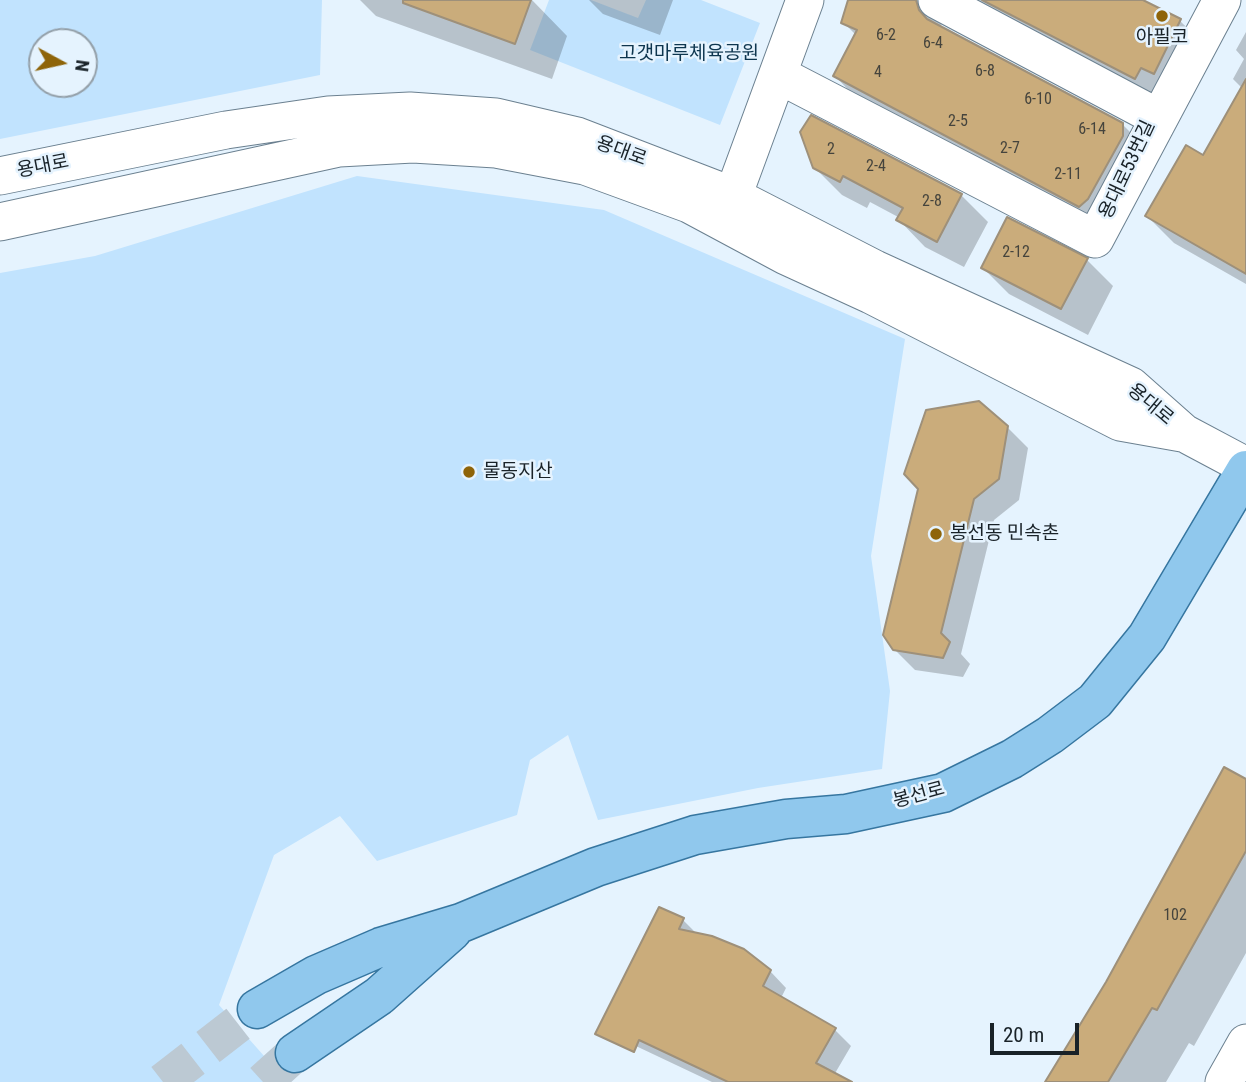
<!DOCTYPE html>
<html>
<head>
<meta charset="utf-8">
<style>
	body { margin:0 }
	#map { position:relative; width:1246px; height:1082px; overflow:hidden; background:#e5f3fe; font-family:"Roboto Condensed",sans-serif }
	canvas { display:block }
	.north { position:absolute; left:28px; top:28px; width:70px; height:70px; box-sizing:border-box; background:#e5f3fe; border:2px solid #939fa8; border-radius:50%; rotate:98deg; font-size:19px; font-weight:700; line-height:28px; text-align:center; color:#192228 }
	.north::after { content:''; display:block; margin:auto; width:24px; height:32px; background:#8e6409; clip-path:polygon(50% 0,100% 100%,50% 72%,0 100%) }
	.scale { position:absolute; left:990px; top:1023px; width:89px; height:32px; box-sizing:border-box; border:4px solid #192228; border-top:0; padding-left:9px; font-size:21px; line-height:24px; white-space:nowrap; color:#192228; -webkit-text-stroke:5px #e5f3fe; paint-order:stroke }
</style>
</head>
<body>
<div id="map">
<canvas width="1246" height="1082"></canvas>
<div class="north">N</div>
<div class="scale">20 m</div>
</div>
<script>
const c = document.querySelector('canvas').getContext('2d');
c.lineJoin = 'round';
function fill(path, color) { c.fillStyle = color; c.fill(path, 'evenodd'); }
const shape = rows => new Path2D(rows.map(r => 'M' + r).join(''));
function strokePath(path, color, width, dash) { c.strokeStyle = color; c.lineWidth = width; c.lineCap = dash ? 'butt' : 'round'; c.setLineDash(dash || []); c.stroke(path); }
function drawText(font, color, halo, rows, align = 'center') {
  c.font = font + ' "Roboto Condensed","Noto Sans KR",sans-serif'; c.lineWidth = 5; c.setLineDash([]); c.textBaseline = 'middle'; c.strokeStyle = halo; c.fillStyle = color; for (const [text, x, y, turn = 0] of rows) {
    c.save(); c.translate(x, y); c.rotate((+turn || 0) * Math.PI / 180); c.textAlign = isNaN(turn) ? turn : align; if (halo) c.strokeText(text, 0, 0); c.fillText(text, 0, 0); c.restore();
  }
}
fill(shape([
	[0,0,322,0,320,75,0,139],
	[42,42,84,42,84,84,42,84],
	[549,0,591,0,638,18,646,0,701,0,760,23,720,125,530,50],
	[357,176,604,210,905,339,871,556,890,691,882,769,758,788,598,820,568,735,530,760,517,815,377,861,340,816,274,855,219,1005,287,1082,0,1082,0,273,95,256]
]), '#c1e3fe');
fill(shape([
	[360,0,532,0,567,36,552,79,376,16],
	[589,0,673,0,660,35,603,14],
	[850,0,1139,0,1180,21,1206,46,1161,103,943,17,941,27,1122,124,1148,150,1105,231,860,102,835,76,856,35,843,22],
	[1246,32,1246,284,1174,243,1147,216,1204,157,1243,89,1233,79,1244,59,1236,50],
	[814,167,961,195,988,222,964,267,925,247,899,220,900,218,870,202,867,208,842,195],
	[1087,260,1113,286,1088,335,1009,294,983,268],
	[1007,427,1028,448,1019,500,994,520,961,654,970,664,963,677,915,670,894,649],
	[1246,781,1246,953,1194,1046,1189,1043,1166,1082,1048,1082,1107,982],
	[683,920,698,935,770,971,786,988,781,998,835,1030,851,1046,834,1075,841,1082,712,1082,619,1038]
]), '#0003');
const building = shape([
	[403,0,531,0,515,44,403,3,403,0],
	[848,0,916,0,919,10,927,19,1123,123,1123,136,1088,199,1079,207,833,76,857,30,841,23,848,0],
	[982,0,1143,0,1181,19,1154,74,1141,68,1135,79,982,0],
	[1246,79,1246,274,1145,216,1186,145,1203,155,1246,79],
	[811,115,962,194,937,242,896,220,903,208,843,176,840,182,813,168,800,132,811,115],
	[1007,217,1088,258,1061,309,981,268,1007,217],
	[979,401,1008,426,999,479,974,499,941,633,950,642,943,658,893,650,883,635,918,489,904,474,926,410,979,401],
	[1224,767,1246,779,1246,851,1157,1010,1152,1008,1108,1082,1045,1082,1106,982,1224,767],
	[659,907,684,918,679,929,712,936,744,949,771,970,763,986,836,1028,816,1063,852,1082,728,1082,639,1040,634,1052,595,1034,659,907]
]);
fill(building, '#caac7b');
strokePath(building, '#9e907a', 2);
strokePath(shape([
	[163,1082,257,1009],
	[263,1082,295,1053]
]), '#bcc9d3', 38, [38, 19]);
const minor = shape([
	[937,0,1157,117],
	[779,75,1095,239,1222,0],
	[0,176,226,130,328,115,410,111,496,117,577,136,733,196,875,269,1131,386,1184,433,1246,466],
	[733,196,805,0],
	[0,222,339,148,413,144,496,149,585,166,689,204,786,256,871,295,1120,422,1182,433],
	[1224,1082,1246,1043]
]);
const major = shape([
	[257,1009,316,975,381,947,461,923,596,867,695,835,786,819,846,814,943,793,1012,759,1050,735,1095,701,1147,637,1246,470],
	[295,1053,379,996,452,931]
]);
strokePath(minor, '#6b8090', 39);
strokePath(major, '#3676a0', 41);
strokePath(minor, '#fff', 37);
strokePath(major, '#90c8ed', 38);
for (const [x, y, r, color] of [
	[1162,16,7,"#8e6409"],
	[469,472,7,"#8e6409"],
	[936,534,7,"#8e6409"]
]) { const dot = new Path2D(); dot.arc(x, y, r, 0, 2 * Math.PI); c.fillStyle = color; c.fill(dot); strokePath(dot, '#e5f3fe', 2.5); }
drawText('16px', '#45443d', null, [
	["6-2",886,36],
	["6-4",933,44],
	["6-8",985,72],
	["4",878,73],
	["6-10",1038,100],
	["2-5",958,122],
	["6-14",1092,130],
	["2-7",1010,149],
	["2",831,150],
	["2-4",876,167],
	["2-11",1068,175],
	["2-8",932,202],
	["2-12",1016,253],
	["102",1175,916]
]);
drawText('19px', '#192228', '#e5f3fe', [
	["아필코",1162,38,"center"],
	["물동지산",483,472],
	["봉선동 민속촌",950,534]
], 'left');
drawText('19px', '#0e364f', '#e5f3fe', [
	["고갯마루체육공원",689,54]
]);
drawText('19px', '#192228', '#e5f3fe', [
	["용대로",621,152,20],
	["용대로",43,167,-11],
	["용대로53번길",1128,170,-65],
	["용대로",1150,405,40],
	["봉선로",919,796,-15]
]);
</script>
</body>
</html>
